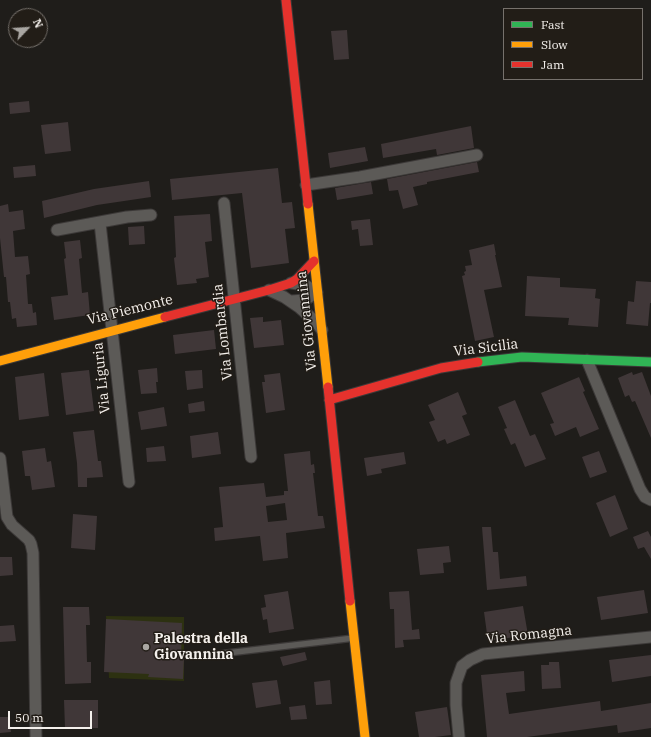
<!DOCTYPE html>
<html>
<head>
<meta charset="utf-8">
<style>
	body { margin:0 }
	#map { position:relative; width:651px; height:737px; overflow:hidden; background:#1f1d1a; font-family:"IBM Plex Serif",serif }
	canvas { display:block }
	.legend { position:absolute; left:503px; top:8px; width:140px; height:72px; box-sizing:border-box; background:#221d17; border:1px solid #76716c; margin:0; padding:5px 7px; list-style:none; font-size:12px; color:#f4f0ec }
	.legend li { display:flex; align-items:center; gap:8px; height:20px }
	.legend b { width:20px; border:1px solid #76716c }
	.north { position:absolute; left:8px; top:8px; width:40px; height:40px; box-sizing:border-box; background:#221d17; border:1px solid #76716c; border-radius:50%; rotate:65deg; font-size:11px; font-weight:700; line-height:16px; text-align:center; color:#f4f0ec }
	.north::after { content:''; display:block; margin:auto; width:14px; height:18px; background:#a9a6a2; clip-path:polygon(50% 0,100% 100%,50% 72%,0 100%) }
	.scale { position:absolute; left:8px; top:711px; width:84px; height:18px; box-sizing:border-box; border:2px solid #f4f0ec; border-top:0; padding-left:5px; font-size:12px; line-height:14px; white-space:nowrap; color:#f4f0ec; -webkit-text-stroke:3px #221d17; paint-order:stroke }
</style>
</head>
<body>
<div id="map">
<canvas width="651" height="737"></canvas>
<ul class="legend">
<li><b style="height:5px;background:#30b455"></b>Fast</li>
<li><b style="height:5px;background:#ff9f0a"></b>Slow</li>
<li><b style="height:5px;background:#e5322d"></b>Jam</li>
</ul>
<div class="north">N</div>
<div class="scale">50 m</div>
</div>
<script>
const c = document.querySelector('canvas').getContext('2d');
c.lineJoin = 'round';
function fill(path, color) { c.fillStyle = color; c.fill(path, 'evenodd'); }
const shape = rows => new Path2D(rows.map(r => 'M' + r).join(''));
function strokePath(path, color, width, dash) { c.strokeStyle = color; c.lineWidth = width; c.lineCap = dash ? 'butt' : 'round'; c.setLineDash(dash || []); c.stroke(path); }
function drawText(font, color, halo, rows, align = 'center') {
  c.font = font + ' "IBM Plex Serif",serif'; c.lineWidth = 3; c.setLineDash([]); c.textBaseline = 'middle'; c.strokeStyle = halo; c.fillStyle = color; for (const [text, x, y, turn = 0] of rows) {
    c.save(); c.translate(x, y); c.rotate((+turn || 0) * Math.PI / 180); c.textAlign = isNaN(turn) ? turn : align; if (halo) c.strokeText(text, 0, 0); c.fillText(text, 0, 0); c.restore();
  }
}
fill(shape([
	[106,616,184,617,184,681,109,678]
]), '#2d3111');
fill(shape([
	[347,30,349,59,334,60,331,31],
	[29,101,30,112,10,114,9,103],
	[68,122,71,151,45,154,41,125],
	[471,126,474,148,437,155,436,149,383,158,381,144],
	[365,147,368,161,330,168,328,153],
	[477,162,479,172,427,182,427,184,413,187,418,205,403,209,398,190,389,191,387,179],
	[35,165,36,176,14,178,13,167],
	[278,168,282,203,292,202,295,228,285,229,289,263,251,268,242,193,172,200,170,179],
	[149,181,151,197,97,205,44,218,42,201,94,189],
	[371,182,373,194,337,200,335,188],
	[8,204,9,212,23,210,25,229,13,231,15,257,28,256,30,274,26,275,28,304,32,304,33,313,36,312,37,325,17,327,16,318,12,319,10,302,8,302,6,277,4,277,0,238,0,206],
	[210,214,212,241,205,242,209,277,196,279,197,283,177,285,174,258,176,257,174,216],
	[370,219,373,245,360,246,358,229,352,230,351,221],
	[144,226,145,244,129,245,128,227],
	[80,240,82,258,79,259,82,293,88,292,90,315,54,320,51,297,68,295,64,259,66,258,64,242],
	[494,244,496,255,495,255,502,287,484,290,494,337,475,341,462,276,465,275,464,272,466,271,465,266,472,265,469,250],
	[527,276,560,278,560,287,596,289,595,298,600,299,598,327,568,325,569,318,525,316],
	[636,281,651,282,651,303,650,303,648,326,626,324,628,301,634,302],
	[263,317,263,322,281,320,284,345,254,348,250,318],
	[214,330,216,349,175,354,173,335],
	[157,368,158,382,156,382,157,393,141,394,138,370],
	[89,370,94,411,66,415,61,373],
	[202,370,203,388,187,390,185,371],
	[632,372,633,375,642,372,651,396,651,438,635,401,632,402,629,395,625,397,618,378],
	[44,373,49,416,19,420,15,377],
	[280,373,285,410,266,413,262,382,265,382,264,375],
	[579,377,585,391,583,392,599,429,580,437,576,427,555,436,550,424,554,423,541,393],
	[458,392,467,414,462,416,470,435,447,444,445,439,438,442,429,422,435,420,428,405],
	[515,400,530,436,535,434,546,459,525,467,515,443,511,445,504,429,507,428,498,407],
	[204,401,205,411,189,413,188,404],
	[164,407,167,426,141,430,138,412],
	[94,430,98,461,101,461,103,477,87,478,87,487,78,487,77,463,73,432],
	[218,432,221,454,192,458,190,436],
	[164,446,166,461,147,462,146,448],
	[45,448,47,462,51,461,55,487,32,490,30,476,25,476,22,451],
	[310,451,311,465,314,464,315,473,313,473,318,516,323,516,325,528,286,533,288,558,263,561,260,536,215,541,214,528,223,527,219,487,264,483,266,497,284,495,284,491,288,491,284,454],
	[285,503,287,520,268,522,266,506],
	[599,451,607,472,590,478,582,457],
	[404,452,406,464,381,469,382,473,367,476,364,458],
	[615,495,628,529,610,537,596,503],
	[73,514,97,516,95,550,71,548],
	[482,527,491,527,493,552,498,552,500,579,526,576,527,586,487,590],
	[648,531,651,537,651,559,644,547,638,549,633,537],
	[449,546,451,562,443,563,444,573,420,575,417,549],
	[0,557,12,557,13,575,0,576],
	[644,590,648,613,601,620,597,597],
	[288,591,294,629,269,633,267,619,263,620,261,608,266,607,264,595],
	[409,591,412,630,419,629,420,639,403,640,404,647,395,648,394,609,390,609,389,592],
	[523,606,528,635,488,641,484,612],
	[63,607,89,607,90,625,86,625,87,662,91,662,91,683,65,684],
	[106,619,182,623,181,659,184,659,183,679,148,677,149,674,104,672],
	[14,625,16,641,0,642,0,626],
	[305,652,307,660,283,666,280,657],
	[651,655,651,676,612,682,609,660],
	[549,662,559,662,561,688,542,689,541,665,549,665],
	[524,671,525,691,506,693,509,714,600,701,601,711,651,703,651,728,618,733,617,725,527,737,487,737,481,675],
	[277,680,281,704,256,708,252,683],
	[330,680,332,704,316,705,314,682],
	[64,700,98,700,98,728,65,728],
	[305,705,307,719,291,720,289,707],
	[447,707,451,735,435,737,419,737,415,712],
	[0,717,9,717,11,732,0,733]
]), '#403738');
const lane = shape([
	[202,656,354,638]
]);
const street = shape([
	[306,185,360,177,477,155],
	[224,203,251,457],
	[100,223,129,482],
	[57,230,127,217,151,215],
	[269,290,284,297,300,308,316,322,322,330],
	[291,301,305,300,317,292,305,285,291,283],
	[587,360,640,489,645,497,651,500],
	[0,458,7,517,12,525,29,540,31,544,33,553,36,737],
	[459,737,456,705,456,683,462,666,470,660,483,654,651,637]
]);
const fast = shape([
	[478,362,522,357,651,362]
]);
const slow = shape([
	[308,204,328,387],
	[0,361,165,317],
	[350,601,365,737]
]);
const jam = shape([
	[286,0,308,204],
	[165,317,269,290,291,283,297,279,314,261],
	[328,387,350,601],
	[329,400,441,368,478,362]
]);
strokePath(lane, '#3c3938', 8);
strokePath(street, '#3c3938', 13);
strokePath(fast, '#3c3938', 11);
strokePath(slow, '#3c3938', 11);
strokePath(jam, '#3c3938', 11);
strokePath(lane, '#5c5a57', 5.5);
strokePath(street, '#5c5a57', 11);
strokePath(fast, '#30b455', 9);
strokePath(slow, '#ff9f0a', 9);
strokePath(jam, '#e5322d', 9);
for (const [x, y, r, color] of [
	[146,647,4,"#a9a6a2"]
]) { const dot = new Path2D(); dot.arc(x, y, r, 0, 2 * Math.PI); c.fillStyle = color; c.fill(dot); strokePath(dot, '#221d17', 1.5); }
drawText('14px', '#f4f0ec', '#221d17', [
	["Via Piemonte",130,310,-14],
	["Via Giovannina",307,321,-96],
	["Via Lombardia",223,332,-96],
	["Via Sicilia",486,348,-7],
	["Via Liguria",102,378,-96],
	["Via Romagna",529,635,-6]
]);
drawText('bold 14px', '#f4f0ec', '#221d17', [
	["Palestra della",154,639],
	["Giovannina",154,655]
], 'left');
</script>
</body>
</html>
